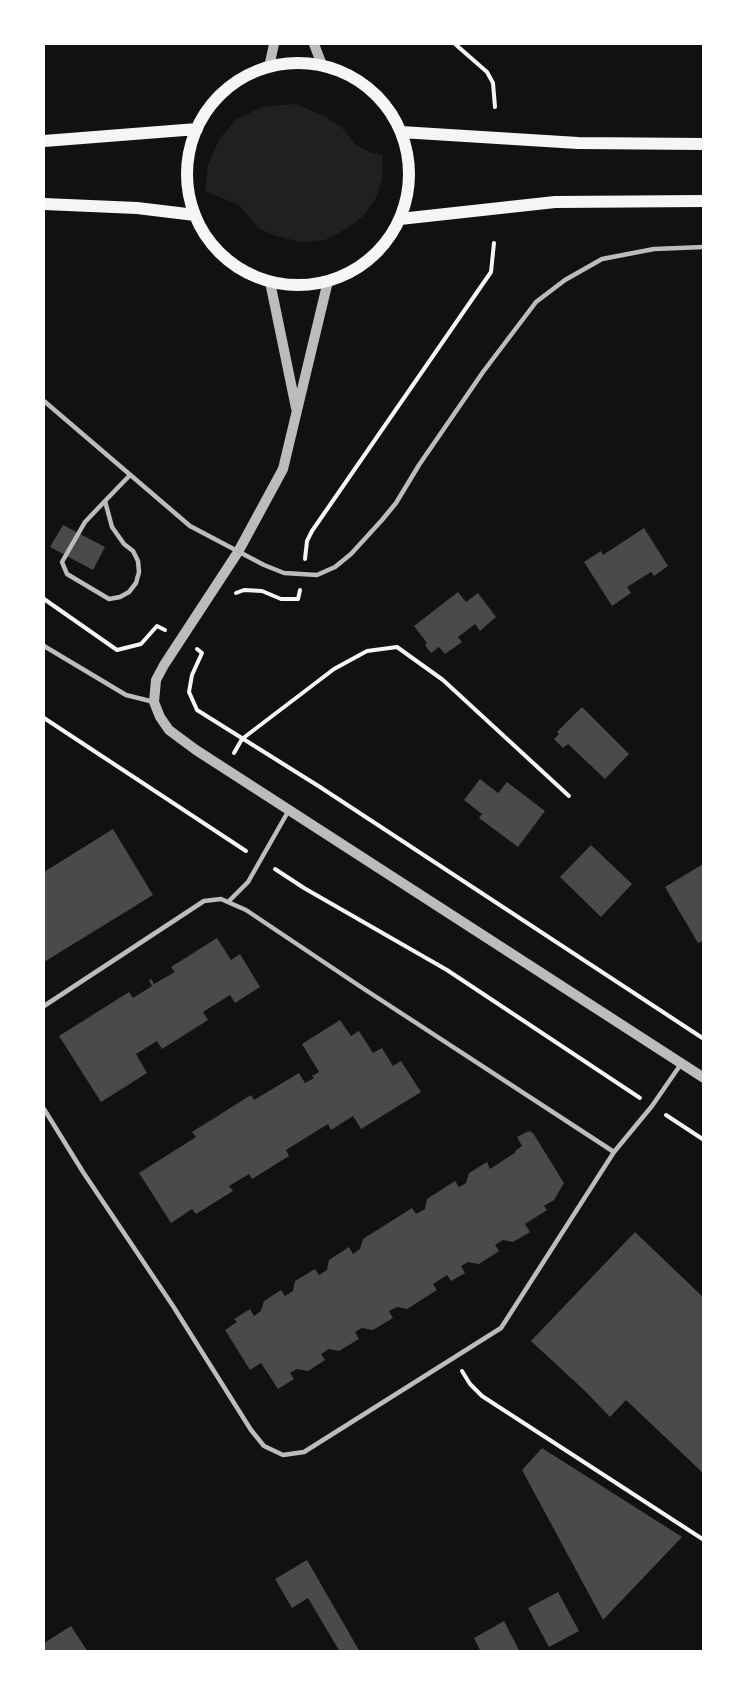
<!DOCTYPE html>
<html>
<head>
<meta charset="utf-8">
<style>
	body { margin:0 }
	#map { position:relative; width:747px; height:1695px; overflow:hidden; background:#111; font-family:"Work Sans",sans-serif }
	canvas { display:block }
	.frame { position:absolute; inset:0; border:45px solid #fff; pointer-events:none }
</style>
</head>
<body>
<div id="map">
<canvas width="747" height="1695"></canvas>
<div class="frame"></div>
</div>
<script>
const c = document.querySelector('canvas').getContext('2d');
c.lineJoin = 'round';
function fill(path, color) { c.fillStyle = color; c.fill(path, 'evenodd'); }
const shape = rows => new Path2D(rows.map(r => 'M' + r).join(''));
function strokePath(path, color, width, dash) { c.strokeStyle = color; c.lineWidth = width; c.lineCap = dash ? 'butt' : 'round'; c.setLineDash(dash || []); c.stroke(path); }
fill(shape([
	[295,104,325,116,343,129,355,144,369,152,383,155,382,178,376,198,362,217,346,229,325,240,301,242,276,236,259,229,239,205,205,191,208,164,220,138,237,119,262,107]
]), '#202020');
fill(shape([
	[63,525,105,547,93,570,50,547],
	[644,528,668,566,654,576,651,572,627,587,631,593,612,606,584,562,601,551,603,555],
	[458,592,466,602,478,593,496,617,480,631,475,624,458,637,462,642,445,654,439,647,431,653,425,645,427,643,414,626],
	[582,707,629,754,605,779,568,744,563,748,554,739,559,734,557,732],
	[480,779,498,793,507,782,545,811,518,847,479,818,482,814,464,800],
	[113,829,153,895,44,962,44,872],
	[591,845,632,884,601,917,560,877],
	[703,864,704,940,698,943,665,887],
	[217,938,231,960,240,954,260,987,235,1003,230,995,203,1012,208,1020,162,1049,157,1041,136,1054,147,1073,101,1102,59,1036,129,992,133,998,152,986,149,980,151,979,154,984,175,972,171,967],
	[340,1020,351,1036,359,1031,373,1053,382,1048,393,1066,401,1061,421,1092,361,1129,353,1116,331,1130,328,1124,286,1150,289,1156,252,1179,249,1174,229,1186,233,1191,196,1214,192,1209,171,1223,139,1173,196,1137,192,1132,251,1095,254,1100,299,1073,305,1083,314,1078,312,1076,319,1072,302,1044],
	[529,1131,533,1133,564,1183,554,1200,544,1206,547,1210,525,1224,530,1232,513,1242,503,1240,495,1245,499,1251,479,1264,468,1262,461,1266,465,1273,451,1281,447,1275,433,1284,437,1290,407,1309,397,1307,389,1311,393,1318,373,1330,362,1328,355,1332,359,1339,339,1351,329,1349,321,1354,325,1360,308,1371,297,1369,290,1373,294,1379,278,1389,261,1363,250,1370,225,1330,237,1322,234,1319,250,1309,254,1316,261,1311,264,1301,281,1290,285,1296,293,1291,295,1281,315,1269,319,1275,327,1270,329,1260,349,1247,353,1254,360,1249,363,1239,412,1208,416,1214,425,1209,427,1199,455,1181,459,1187,466,1183,469,1173,487,1162,490,1169,516,1152,515,1151,522,1146,517,1137],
	[635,1232,704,1298,704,1474,626,1400,610,1417,585,1391,531,1341],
	[542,1448,682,1537,603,1620,522,1470],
	[307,1560,360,1652,340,1652,308,1598,292,1608,275,1579],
	[558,1592,579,1631,549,1647,528,1608],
	[504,1621,520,1652,481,1652,474,1638],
	[71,1626,88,1652,44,1652,44,1643]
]), '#4a4a4a');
strokePath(shape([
	[455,44,487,72,493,83,495,107],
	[305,559,307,541,312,531,491,272,494,243],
	[236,593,244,590,262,591,281,599,298,599,300,590],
	[44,599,117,650,141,644,157,626,165,630],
	[197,649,202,653,192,675,189,692,197,710,320,787,704,1039],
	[44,718,246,851],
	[234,753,242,739,334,669,367,651,397,647,443,680,569,796],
	[275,869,304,888,447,970,640,1098],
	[666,1115,704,1140],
	[462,1371,470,1384,482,1396,704,1540]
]), '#f5f5f5', 4);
strokePath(shape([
	[44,401,190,526,264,565,284,573,317,575,335,567,351,554,382,520,396,503,419,465,483,372,536,302,565,280,602,259,654,249,704,247],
	[105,501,112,527,124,544,133,551,138,561,139,572,136,583,129,592,120,597,109,599,67,574,62,562,85,522,105,501,130,475],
	[44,646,126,695,154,702],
	[228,902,248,882,289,810],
	[44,1006,204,901,221,899,246,910,361,987,614,1152],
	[44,1109,83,1172,173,1306,251,1430,264,1446,283,1455,304,1452,501,1328,614,1152,652,1106,681,1064]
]), '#bcbcbc', 4.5);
strokePath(shape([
	[314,44,322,65],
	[269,67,274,44],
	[328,281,283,469,238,552,164,665,156,680,154,702,160,717,169,730,196,750,704,1078],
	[270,282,296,408]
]), '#bcbcbc', 10);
strokePath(shape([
	'187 174a111 111 0 1 1 222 0a111 111 0 1 1-222 0Z',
	[401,132,578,143,704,144],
	[44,141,197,129],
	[44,204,137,208,195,215],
	[400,219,555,202,704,201]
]), '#f5f5f5', 12);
</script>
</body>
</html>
